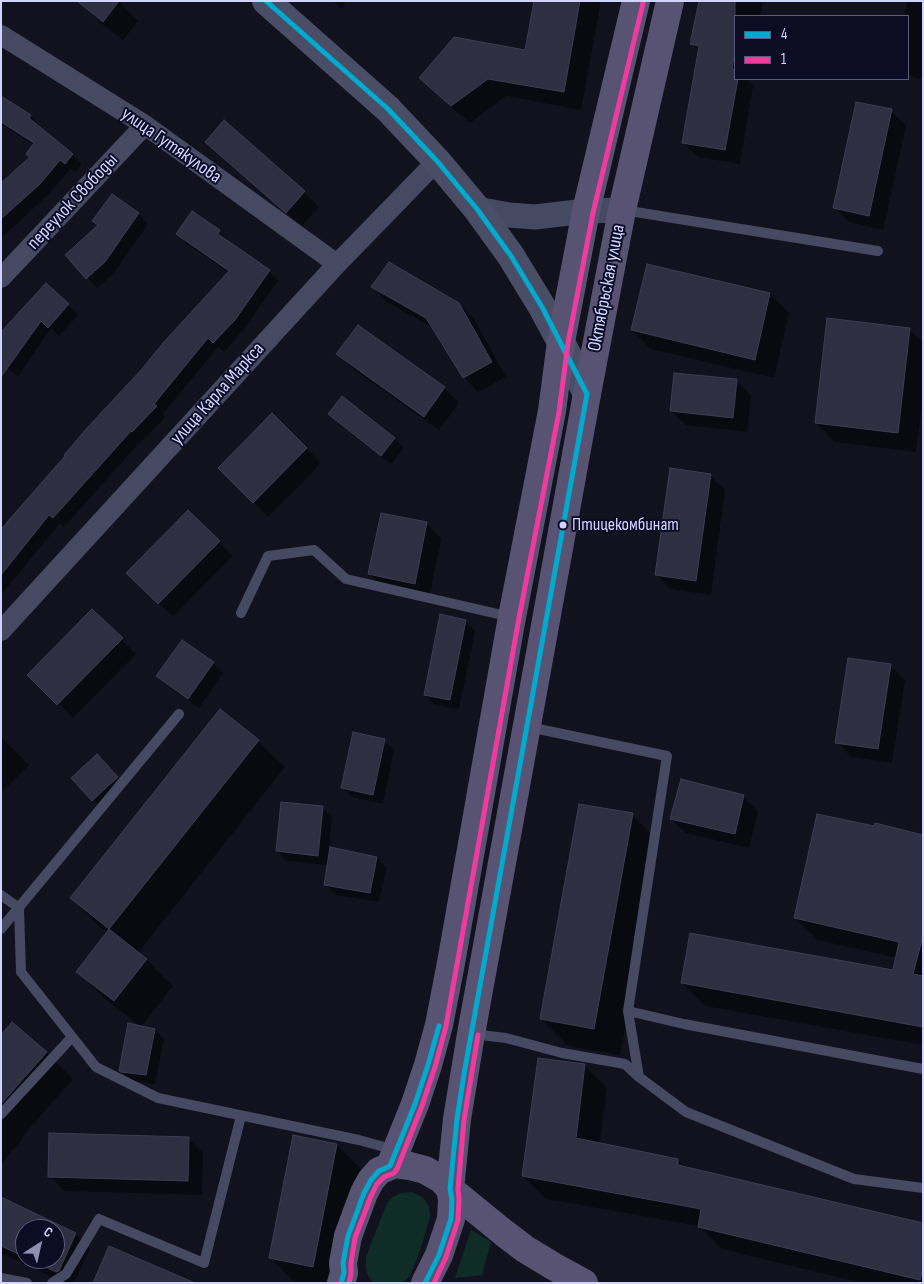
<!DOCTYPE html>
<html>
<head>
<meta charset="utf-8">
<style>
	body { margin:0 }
	#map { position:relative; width:924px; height:1284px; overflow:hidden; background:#12121f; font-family:"Sofia Sans Condensed",sans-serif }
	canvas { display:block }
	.frame { position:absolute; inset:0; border:2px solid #d0d4ff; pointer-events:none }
	.legend { position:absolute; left:734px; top:15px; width:175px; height:65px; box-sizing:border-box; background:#0c0c25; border:1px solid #5a5c7c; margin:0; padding:6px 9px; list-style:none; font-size:15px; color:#d0d4ff }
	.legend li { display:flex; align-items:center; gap:10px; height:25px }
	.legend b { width:25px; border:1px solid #5a5c7c }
	.north { position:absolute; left:15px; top:1219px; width:50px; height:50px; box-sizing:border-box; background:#0c0c25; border:1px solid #5a5c7c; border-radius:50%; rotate:35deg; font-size:14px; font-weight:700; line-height:20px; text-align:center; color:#d0d4ff }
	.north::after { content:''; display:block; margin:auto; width:18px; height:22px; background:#8e90b1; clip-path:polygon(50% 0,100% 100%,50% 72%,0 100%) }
</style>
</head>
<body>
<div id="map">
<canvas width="924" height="1284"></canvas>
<div class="frame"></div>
<ul class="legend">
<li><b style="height:6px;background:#00a9ce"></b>4</li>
<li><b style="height:6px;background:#f13a9d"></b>1</li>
</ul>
<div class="north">С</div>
</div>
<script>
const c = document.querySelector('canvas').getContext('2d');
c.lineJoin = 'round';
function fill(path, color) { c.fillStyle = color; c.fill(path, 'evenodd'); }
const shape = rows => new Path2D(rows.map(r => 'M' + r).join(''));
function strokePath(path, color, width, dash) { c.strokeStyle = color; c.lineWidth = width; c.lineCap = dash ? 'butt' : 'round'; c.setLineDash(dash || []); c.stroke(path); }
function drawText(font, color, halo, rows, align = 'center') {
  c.font = font + ' "Sofia Sans Condensed",sans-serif'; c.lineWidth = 4; c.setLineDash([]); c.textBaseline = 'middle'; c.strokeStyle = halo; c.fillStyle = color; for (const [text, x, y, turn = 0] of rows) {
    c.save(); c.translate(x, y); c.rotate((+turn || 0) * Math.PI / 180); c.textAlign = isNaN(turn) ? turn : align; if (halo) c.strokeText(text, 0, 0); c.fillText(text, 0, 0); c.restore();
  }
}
fill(shape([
	[412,1192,422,1197,429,1206,430,1216,424,1238,415,1264,409,1277,402,1283,374,1283,370,1279,366,1270,366,1257,387,1203,393,1197,401,1193],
	[471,1230,491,1242,482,1275,455,1278]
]), '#0f2c27');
fill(shape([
	[119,1,138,21,123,40,101,23,81,3],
	[333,1,346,1,341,9],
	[535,1,601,1,581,110,506,96,470,123,439,96,421,78,526,51],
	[700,1,763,1,760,16,735,16,735,79,747,79,753,86,740,164,698,157,683,142,699,51,692,44],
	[907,1,923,1,923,79,912,77,908,73,908,16,904,16],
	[1,97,30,116,40,126,39,127,72,154,82,164,76,172,70,169,49,194,1,238,1,185,31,157,34,145,1,124],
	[891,111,906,125,883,230,849,222,834,207],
	[224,122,304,192,319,207,302,226,221,156,206,142],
	[112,196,139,214,148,224,115,272,97,288,66,255,99,226],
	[219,231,229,241,228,243,269,271,278,281,244,329,224,352,218,347,163,414,165,417,143,441,142,440,64,527,60,523,1,595,1,524,4,520,8,523,229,273,187,244,178,234],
	[648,265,770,294,789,313,774,378,651,349,632,330],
	[46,284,78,315,59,336,51,329,18,376,1,364,1,329,4,330],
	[373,287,459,304,474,319,506,377,478,392,464,377,433,328,387,302],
	[358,326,444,388,459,403,439,430,352,368,338,354],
	[909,329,923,342,923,398,916,452,835,442,816,423],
	[736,381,751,395,747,432,686,425,671,411],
	[329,414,394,438,404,448,391,464,339,424],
	[272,415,321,463,268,517,220,468],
	[710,475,725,490,711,595,671,589,656,574],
	[188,512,233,556,173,617,128,573],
	[426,523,441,538,429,598,384,589,370,574],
	[93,611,136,654,73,718,29,675],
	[465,622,475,631,459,709,435,705,425,695],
	[213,663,223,673,199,708,168,686,158,676],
	[890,665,905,680,892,763,851,757,837,742],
	[1,737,29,765,1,793],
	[384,740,394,750,383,804,352,797,343,788],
	[258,741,285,767,138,953,146,959,173,986,141,1027,104,998,77,971,108,933,98,925,71,898],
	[97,756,127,787,103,810,73,778],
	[743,796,758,811,749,848,686,833,671,819],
	[322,808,332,817,329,848,377,858,386,868,379,902,335,895,326,885,328,865,287,861,277,851],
	[632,815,659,842,620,1055,568,1046,541,1019],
	[923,836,923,1045,705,1006,682,983,894,972,897,958,818,940,795,918],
	[155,1030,164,1039,155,1084,132,1081,120,1070],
	[1,1036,46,1052,73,1079,23,1136,21,1141,1,1164],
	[585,1065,607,1088,600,1144,678,1160,686,1168,923,1224,923,1283,862,1283,722,1249,699,1226,546,1199,523,1176],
	[188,1138,203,1153,202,1195,64,1191,50,1176],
	[337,1145,364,1172,341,1283,295,1283,270,1257],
	[1,1204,76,1234,90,1248,74,1283,64,1283,1,1253],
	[25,1229,55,1229,55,1259,25,1259]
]), '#0007');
const building = shape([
	[77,1,119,1,103,22,77,1],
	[534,1,580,1,564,92,488,79,451,106,419,78,454,37,525,50,534,1],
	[699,1,735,1,735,52,732,69,735,70,735,79,738,79,725,150,682,143,699,46,690,44,699,1],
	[1,96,31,115,29,118,73,154,65,164,60,160,40,184,1,219,1,183,30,157,26,154,34,143,1,122,1,96],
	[856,102,892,109,869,216,833,208,856,102],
	[224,120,305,191,286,213,205,142,224,120],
	[112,194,139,213,105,262,86,279,65,255,98,225,92,221,112,194],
	[192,211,220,230,218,234,270,270,235,320,213,343,208,338,154,404,157,406,132,432,131,431,53,518,49,515,1,575,1,529,65,456,64,455,88,427,142,369,163,343,229,271,176,234,192,211],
	[389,262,459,303,492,362,463,378,426,318,371,287,389,262],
	[647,264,770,293,755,360,631,330,647,264],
	[46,283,69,304,48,328,41,321,1,377,1,332,46,283],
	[827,318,910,328,898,433,815,423,827,318],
	[358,325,445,387,424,417,336,354,358,325],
	[674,373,737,379,733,418,670,411,674,373],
	[342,396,395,438,381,456,328,414,342,396],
	[272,413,307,448,253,503,218,468,272,413],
	[670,468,711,474,696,581,655,575,670,468],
	[188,510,220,541,158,604,126,573,188,510],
	[381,513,427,522,415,584,368,574,381,513],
	[92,609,123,638,57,705,27,675,92,609],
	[440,614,466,620,450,700,424,695,440,614],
	[182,640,214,662,188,699,156,676,182,640],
	[848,658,891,664,878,749,835,743,848,658],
	[220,709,259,740,109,929,70,898,220,709],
	[353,732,385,739,373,795,341,788,353,732],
	[97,754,118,777,92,801,71,778,97,754],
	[681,779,744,795,735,834,670,819,681,779],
	[281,802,323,806,318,856,276,851,281,802],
	[579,804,633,813,594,1029,540,1019,579,804],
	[817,814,874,826,875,823,923,835,923,936,913,974,923,976,923,1027,681,983,690,933,893,970,899,942,794,918,817,814],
	[330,847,377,857,370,893,324,885,330,847],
	[109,929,147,959,114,1001,76,972,109,929],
	[12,1022,47,1052,1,1104,1,1035,12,1022],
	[128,1023,155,1029,146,1075,121,1072,119,1071,128,1023],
	[538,1058,585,1064,576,1138,678,1159,678,1165,923,1223,923,1269,920,1280,698,1227,701,1209,522,1176,538,1058],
	[49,1133,189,1137,188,1181,48,1177,49,1133],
	[293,1135,337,1144,313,1267,269,1258,293,1135],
	[1,1197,76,1233,59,1271,56,1272,29,1259,55,1259,55,1229,25,1229,25,1257,1,1246,1,1197],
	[109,1246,195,1283,93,1283,109,1246]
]);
fill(building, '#2f2f42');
strokePath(building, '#3c3c54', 1);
strokePath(shape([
	[623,210,878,251],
	[241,613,268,556,314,550,346,579,511,617],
	[529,727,667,756,628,1011],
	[1,895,19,908,21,972,96,1067,158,1098,359,1140,395,1150],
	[1,929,179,714],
	[472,1034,506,1038,562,1053,625,1064,639,1077,686,1112,854,1179,923,1188],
	[639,1077,628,1011,684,1024,923,1069],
	[1,1114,72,1037],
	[1,1278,27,1283],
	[52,1283,66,1274,99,1219,204,1263,241,1116]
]), '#454961', 10);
strokePath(shape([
	[1,35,145,125,337,264],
	[1,278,145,125],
	[1,631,337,264,437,161]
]), '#454961', 20);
strokePath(shape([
	[477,209,509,215,535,217,586,211,622,210]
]), '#454961', 25);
strokePath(shape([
	[266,1,388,109,437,161,477,209,511,256,542,307,561,342,587,394]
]), '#494e66', 28);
strokePath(shape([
	[390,1166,415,1104,428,1065,439,1025,451,963,512,617,552,411,561,342,586,211,636,1],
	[341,1283,344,1273,343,1263,348,1236,364,1193,371,1180,379,1171,395,1164,410,1166,425,1170,441,1179,450,1189,504,1233,525,1249,553,1266,584,1283],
	[425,1283,439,1255,451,1219,452,1199,450,1189,457,1119,471,1034,587,394,622,210,670,1]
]), '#595373', 28);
strokePath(shape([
	[266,1,388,109,437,161,477,209,511,256,542,307,587,394,464,1074,457,1119,450,1189,452,1199,451,1219,439,1255,425,1283],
	[341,1283,344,1273,343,1263,348,1236,364,1193,371,1180,379,1171,390,1166,415,1104,428,1065,439,1026]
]), '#00a9ce', 5);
strokePath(shape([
	[349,1283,351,1274,351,1263,355,1238,371,1196,377,1184,384,1177,394,1173,397,1169,422,1106,435,1067,446,1026,519,618,559,412,568,343,593,213,643,3],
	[434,1283,446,1257,458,1220,459,1199,458,1189,464,1120,478,1035]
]), '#f13a9d', 5);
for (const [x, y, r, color] of [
	[563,525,4.5,"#d0d4ff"]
]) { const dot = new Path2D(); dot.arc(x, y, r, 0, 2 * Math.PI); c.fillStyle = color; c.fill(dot); strokePath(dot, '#0c0c25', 2); }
drawText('18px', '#d0d4ff', '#0c0c25', [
	["Птицекомбинат",572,525]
], 'left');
drawText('19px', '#d0d4ff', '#0c0c25', [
	["улица Гутякулова",171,146,35],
	["переулок Свободы",73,202,-47],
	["Октябрьская улица",607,288,-79],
	["улица Карла Маркса",218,394,-48]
]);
</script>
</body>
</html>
